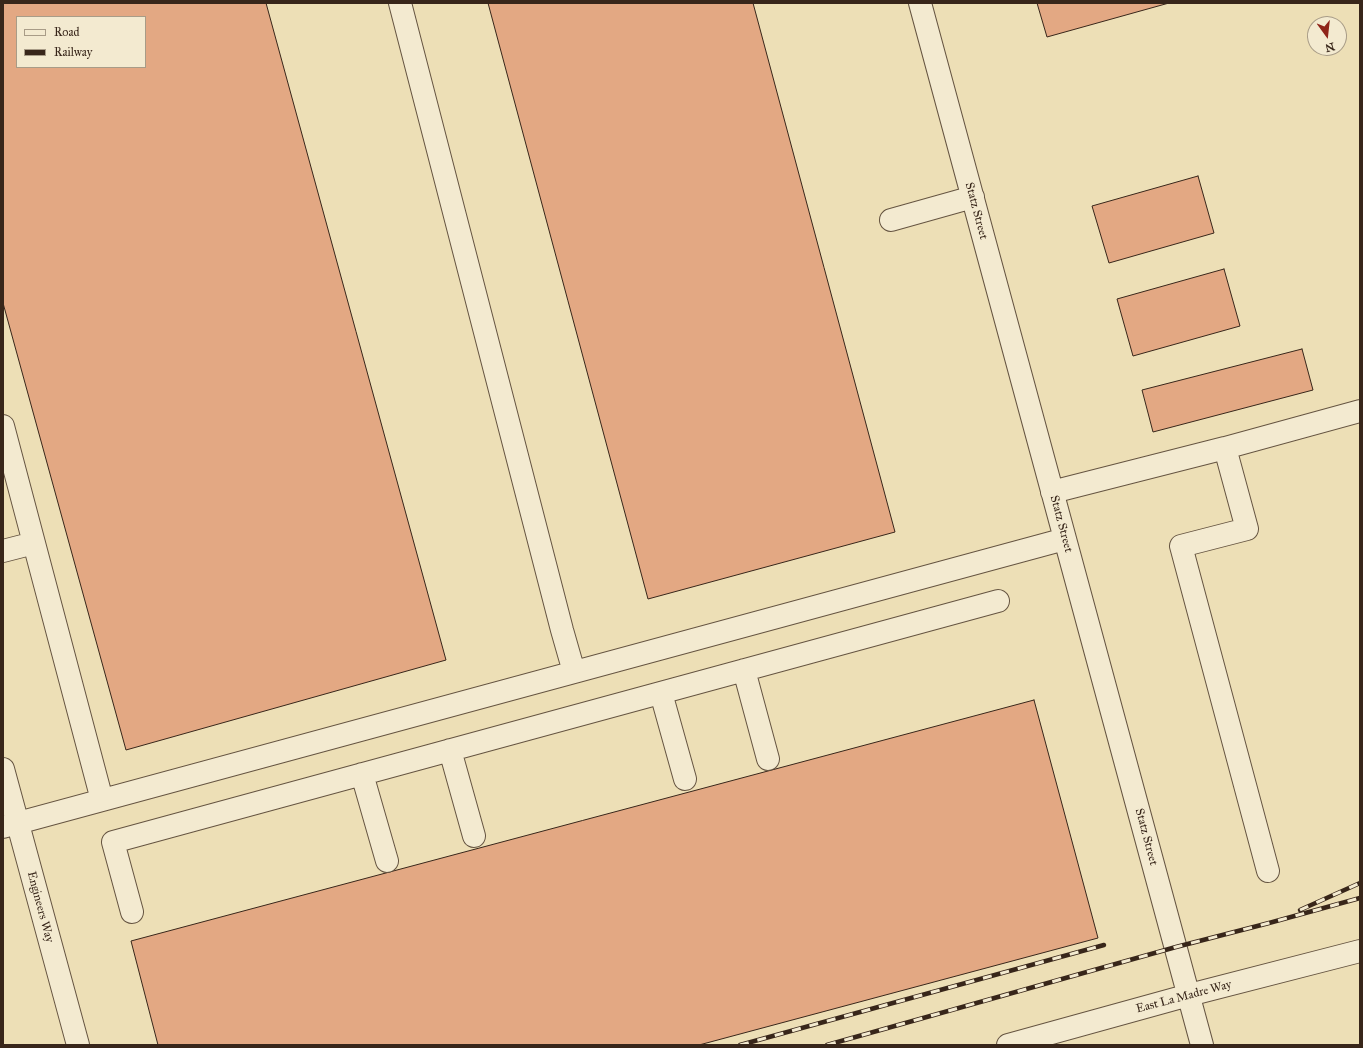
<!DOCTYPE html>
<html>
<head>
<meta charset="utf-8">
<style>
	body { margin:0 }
	#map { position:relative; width:1363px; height:1048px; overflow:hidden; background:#eddfb6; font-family:"IM FELL Great Primer",serif }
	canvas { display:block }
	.frame { position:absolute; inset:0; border:4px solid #38261a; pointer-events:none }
	.legend { position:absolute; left:16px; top:16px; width:130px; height:52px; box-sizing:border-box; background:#f3ead0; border:1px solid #a89c87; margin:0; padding:5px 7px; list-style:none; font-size:12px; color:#38261a }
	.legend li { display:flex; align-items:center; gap:8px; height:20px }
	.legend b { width:20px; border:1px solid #a89c87 }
	.north { position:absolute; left:1307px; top:16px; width:40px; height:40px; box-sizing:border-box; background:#f3ead0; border:1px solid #a89c87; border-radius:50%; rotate:165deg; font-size:11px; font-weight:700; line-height:16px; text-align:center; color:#38261a }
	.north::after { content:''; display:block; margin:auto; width:14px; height:18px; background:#8f2418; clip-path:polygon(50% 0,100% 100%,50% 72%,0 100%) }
</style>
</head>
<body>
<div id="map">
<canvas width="1363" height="1048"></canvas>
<div class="frame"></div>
<ul class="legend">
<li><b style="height:5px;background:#f3ead0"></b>Road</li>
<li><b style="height:5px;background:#38261a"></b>Railway</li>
</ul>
<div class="north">N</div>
</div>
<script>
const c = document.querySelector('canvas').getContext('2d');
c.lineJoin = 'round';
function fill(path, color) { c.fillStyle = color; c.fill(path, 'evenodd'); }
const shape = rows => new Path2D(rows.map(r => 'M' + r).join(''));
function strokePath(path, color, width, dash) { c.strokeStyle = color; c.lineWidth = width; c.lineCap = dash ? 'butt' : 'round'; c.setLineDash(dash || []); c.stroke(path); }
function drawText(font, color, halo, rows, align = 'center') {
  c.font = font + ' "IM FELL Great Primer",serif'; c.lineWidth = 3.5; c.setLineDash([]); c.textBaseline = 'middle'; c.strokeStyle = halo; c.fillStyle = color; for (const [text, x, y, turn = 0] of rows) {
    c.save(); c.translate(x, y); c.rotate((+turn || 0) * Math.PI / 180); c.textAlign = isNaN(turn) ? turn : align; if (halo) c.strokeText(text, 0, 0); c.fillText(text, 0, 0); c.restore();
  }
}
const building = shape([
	[3,3,266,3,446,660,126,750,3,303,3,3],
	[17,17,145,17,145,67,17,67,17,17],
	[488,3,753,3,895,532,648,599,488,3],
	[1037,3,1169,3,1047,37,1037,3],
	[1198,176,1214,233,1109,263,1092,206,1198,176],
	[1224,269,1240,326,1133,356,1117,299,1224,269],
	[1302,349,1313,390,1153,432,1142,390,1302,349],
	[1034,700,1098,938,699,1045,158,1045,131,941,1034,700]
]);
fill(building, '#e3a883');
strokePath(building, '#38261a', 1);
const minor = shape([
	[400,3,562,630,574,672],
	[920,3,1202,1045],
	[891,220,973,197],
	[3,426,102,800],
	[1225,448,1360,411],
	[1052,492,1225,448,1247,529,1181,546,1268,871],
	[3,551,34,543],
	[744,670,768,759],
	[661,693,685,779],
	[450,750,474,836],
	[3,769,78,1045],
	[362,774,387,861],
	[3,827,1065,539],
	[132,912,113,842,998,601],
	[1008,1045,1189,995,1360,951]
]);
strokePath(minor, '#655441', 24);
strokePath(minor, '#f3ead0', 22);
const rail = shape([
	[1300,910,1360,883],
	[740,1045,1104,945],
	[827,1045,1176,947,1269,923,1360,898]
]);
strokePath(rail, '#38261a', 4.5);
strokePath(rail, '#f3ead0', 3, [9]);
drawText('12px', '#38261a', '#f3ead0', [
	["Statz Street",976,211,75],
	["Statz Street",1061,524,75],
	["Statz Street",1146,837,75],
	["Engineers Way",40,907,75],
	["East La Madre Way",1184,997,-15]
]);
</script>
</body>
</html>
